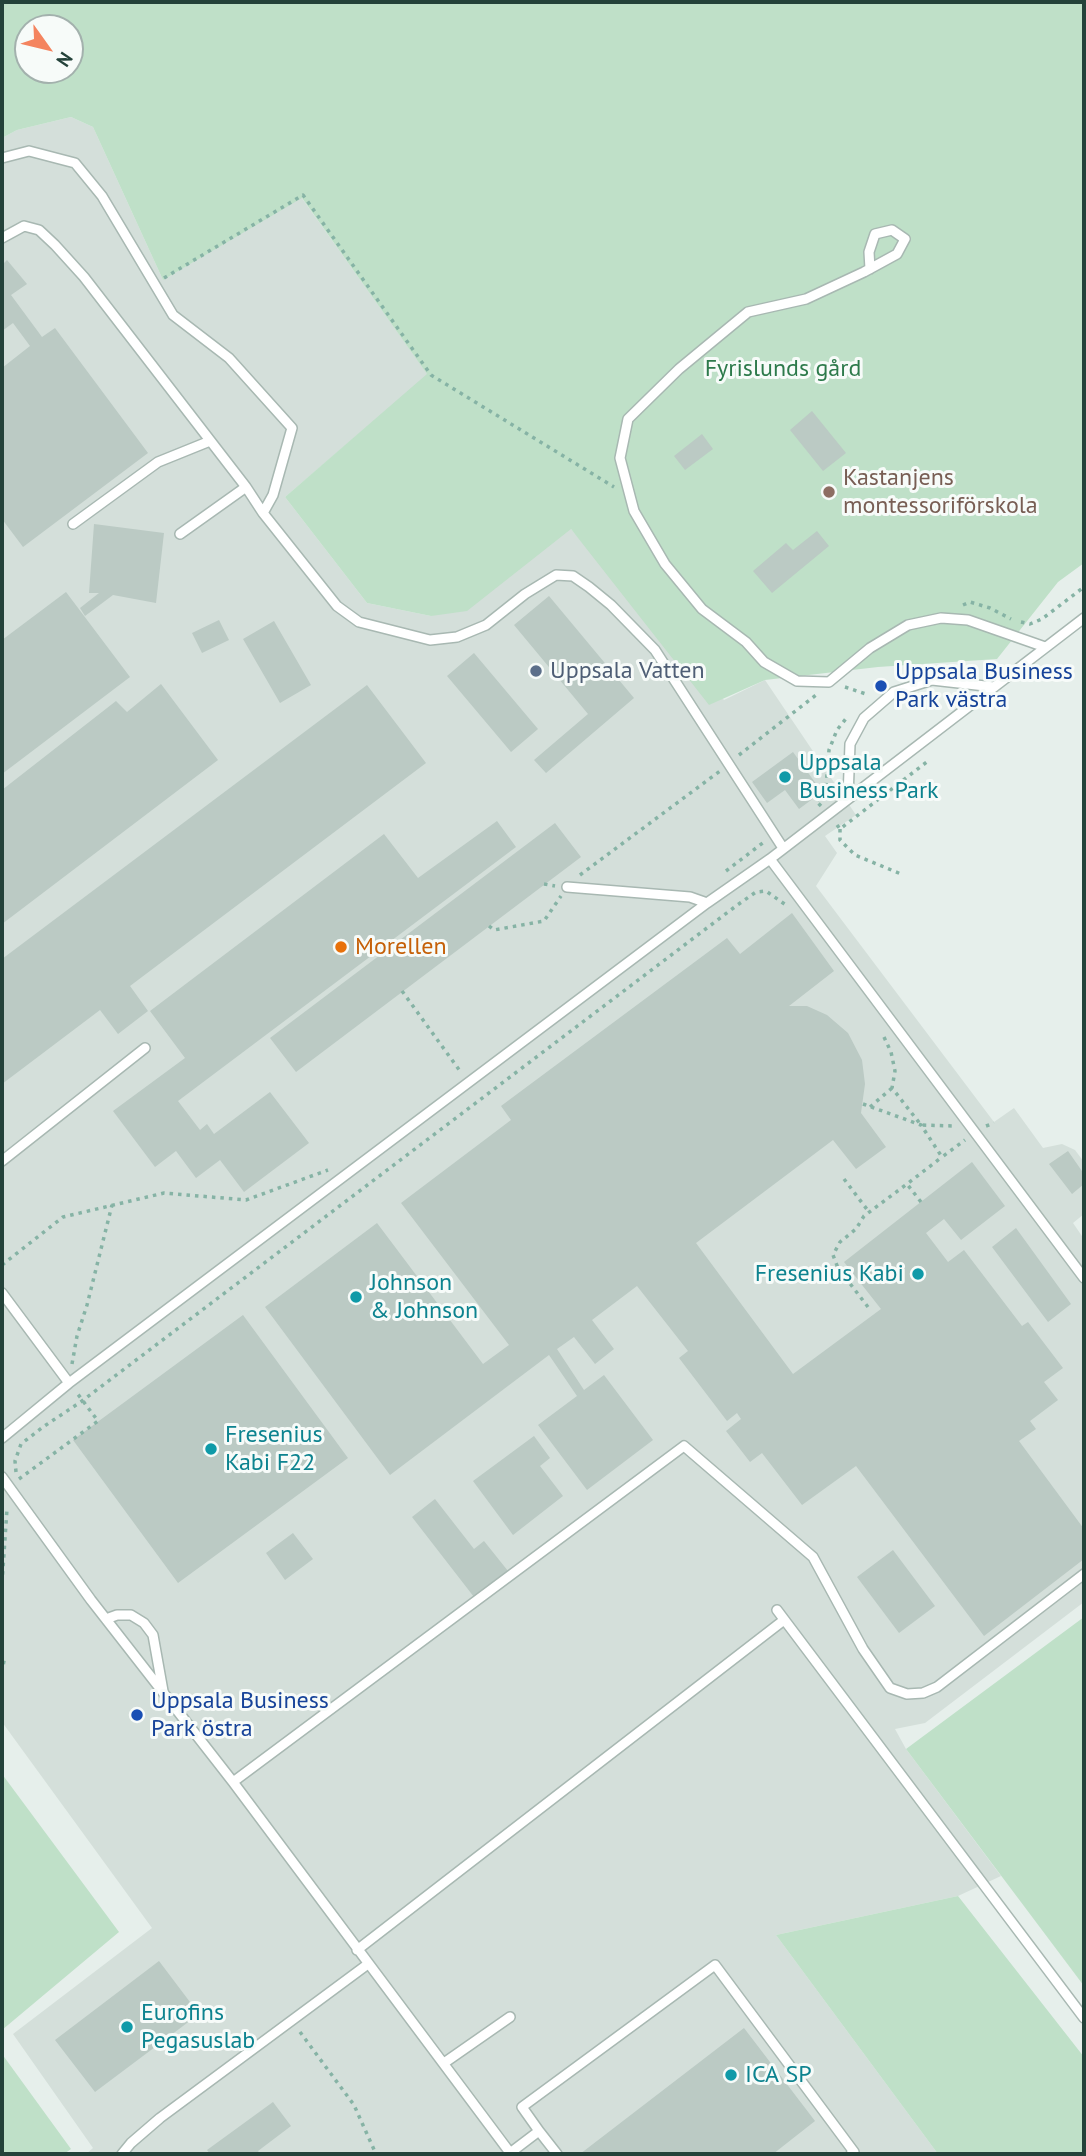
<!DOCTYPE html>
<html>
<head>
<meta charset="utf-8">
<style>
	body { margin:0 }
	#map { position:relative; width:1086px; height:2156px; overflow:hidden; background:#e6efeb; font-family:"PT Sans",sans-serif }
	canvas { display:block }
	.frame { position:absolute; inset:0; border:4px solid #24423a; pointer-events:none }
	.north { position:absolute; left:14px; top:14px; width:70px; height:70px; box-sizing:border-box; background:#f7fbf9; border:2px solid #a3b1ad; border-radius:50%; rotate:124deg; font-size:19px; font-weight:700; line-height:28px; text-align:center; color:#24423a }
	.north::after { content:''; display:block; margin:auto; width:24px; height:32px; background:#f4845f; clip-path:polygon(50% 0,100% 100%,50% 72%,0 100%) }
</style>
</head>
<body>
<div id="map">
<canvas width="1086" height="2156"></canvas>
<div class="frame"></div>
<div class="north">N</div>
</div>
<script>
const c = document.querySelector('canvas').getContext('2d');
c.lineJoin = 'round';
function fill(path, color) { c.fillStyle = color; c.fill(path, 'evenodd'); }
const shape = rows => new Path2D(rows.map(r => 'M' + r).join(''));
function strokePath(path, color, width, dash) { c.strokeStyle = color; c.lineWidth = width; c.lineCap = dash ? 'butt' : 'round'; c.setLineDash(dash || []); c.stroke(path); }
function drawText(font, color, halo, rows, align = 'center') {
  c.font = font + ' "PT Sans",sans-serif'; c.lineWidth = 6; c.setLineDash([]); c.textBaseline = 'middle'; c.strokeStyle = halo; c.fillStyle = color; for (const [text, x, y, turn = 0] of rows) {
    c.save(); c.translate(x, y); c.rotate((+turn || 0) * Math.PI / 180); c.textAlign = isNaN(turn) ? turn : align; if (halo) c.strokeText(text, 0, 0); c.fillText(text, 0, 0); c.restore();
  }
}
fill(shape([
	[71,117,93,127,163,280,301,197,428,375,285,497,367,603,431,616,570,528,724,700,765,680,856,815,825,836,837,853,816,886,994,1122,1014,1108,1043,1148,1062,1144,1075,1150,1084,1162,1084,1214,1073,1223,1084,1239,1084,1602,925,1723,895,1729,906,1749,1001,1876,958,1896,776,1935,938,2154,86,2154,93,2148,13,2034,152,1928,2,1722,2,138,17,130]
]), '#d4dfda');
fill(shape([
	[2,2,1084,2,1084,563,1058,582,997,659,878,667,765,680,709,705,571,529,467,611,431,616,367,603,285,497,427,374,302,198,163,280,93,127,71,117,17,130,2,138],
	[28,28,70,28,70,70,28,70],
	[1084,1617,1084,1986,906,1749],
	[2,1774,119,1932,2,2030],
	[958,1896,1084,2057,1084,2154,938,2154,776,1935],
	[2,2054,71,2149,64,2154,2,2154]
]), '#bfe0c8');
fill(shape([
	[7,260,27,284,11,295,42,337,55,328,148,453,23,547,2,519,2,368,30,346,13,323,2,331,2,265],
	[812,411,846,453,823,471,790,430],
	[702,434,713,449,685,470,674,456],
	[94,524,164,533,156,603,113,595,85,616,80,608,99,593,89,593],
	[817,531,829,546,772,593,753,571,786,543,793,550],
	[66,592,130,677,2,774,2,640],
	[549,596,634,698,546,773,534,760,588,714,514,625],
	[219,620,229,640,202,653,192,633],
	[274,621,311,685,280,703,243,639],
	[474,653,538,729,511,752,447,676],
	[161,684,218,760,2,924,2,790,116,701,127,712],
	[367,685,426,763,130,986,148,1011,118,1034,100,1010,2,1084,2,959],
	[793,752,822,792,799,809,785,790,767,803,752,782],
	[497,821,516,847,178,1101,200,1130,207,1124,214,1134,270,1092,309,1143,244,1192,220,1160,196,1178,176,1151,155,1167,113,1111,185,1058,150,1011,384,834,418,878],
	[555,823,581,857,296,1072,270,1038],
	[792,913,834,971,789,1006,807,1006,827,1015,848,1033,862,1060,865,1084,861,1113,886,1147,856,1169,833,1140,696,1243,793,1374,881,1309,844,1262,972,1162,1005,1206,961,1240,944,1219,926,1233,948,1262,964,1250,1022,1326,1028,1322,1063,1368,1044,1382,1058,1400,1030,1421,1036,1429,1019,1441,1084,1529,1084,1559,984,1636,856,1466,802,1505,762,1453,750,1462,726,1431,741,1419,737,1413,727,1421,679,1358,688,1351,637,1286,592,1320,614,1349,595,1364,574,1337,557,1349,584,1390,604,1375,653,1440,587,1490,538,1425,577,1396,549,1355,390,1475,265,1307,377,1223,483,1364,509,1345,401,1203,511,1120,501,1106,727,938,740,954],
	[1068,1151,1084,1174,1084,1184,1072,1194,1049,1164],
	[1016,1228,1071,1304,1048,1322,992,1247],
	[243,1315,348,1458,178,1583,73,1440],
	[534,1436,550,1458,540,1466,563,1496,513,1535,473,1481],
	[435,1499,474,1549,484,1541,508,1571,474,1597,412,1517],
	[293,1533,313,1559,285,1580,266,1553],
	[893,1550,935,1606,899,1633,857,1577],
	[159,1961,199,2014,95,2092,55,2040],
	[744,2028,815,2121,773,2154,580,2154],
	[273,2102,291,2126,258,2151,260,2154,210,2154,207,2150]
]), '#bbcac4');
const lane = shape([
	[2,158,29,151,75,163,102,196,173,315,229,358,292,428,273,495,263,513],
	[2,238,24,226,39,230,55,245,84,277,246,487,263,513,337,606,359,622,430,640,457,637,486,625,525,594,556,575,573,576,589,587,611,605,655,650,783,848],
	[870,269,869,252,875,234,892,230,905,239,897,254,864,272,806,299,748,312,679,369,628,419,620,458,634,511,665,564,702,609,746,642,764,662,797,681,829,682,870,648,908,625,941,618,968,620,1045,647],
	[73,524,158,462,210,441],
	[180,534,246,487],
	[848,798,850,744,864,718,894,692,932,680,994,687],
	[770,859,1084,1278],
	[567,887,690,897,707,903],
	[2,1161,145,1048],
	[2,1293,69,1383],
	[2,1438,69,1383,707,903,770,859,1084,618],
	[2,1477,91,1600,233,1782,511,2154],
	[777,1610,1084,2018],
	[106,1619,117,1615,131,1615,144,1623,153,1635,163,1691],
	[233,1782,684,1446,813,1557,863,1649,890,1688,907,1694,923,1693,937,1687,1084,1574],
	[357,1950,784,1620],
	[444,2063,510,2017],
	[539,2131,557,2154],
	[510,2153,539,2131,522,2107,715,1965,854,2152,851,2154],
	[122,2154,131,2143,160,2118,368,1964]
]);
strokePath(lane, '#a8b8b2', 12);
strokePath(shape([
	[164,278,303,195,431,375,614,487],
	[963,605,970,602,990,608,1011,619],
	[1021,622,1030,624,1042,619,1084,587],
	[845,687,869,695],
	[739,755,816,695],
	[821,806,816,801,823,795,826,786,829,750,837,730,848,716],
	[837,825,840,829,928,761],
	[840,829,840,840,855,855,901,874],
	[726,871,764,842],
	[580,875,720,771],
	[544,884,555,886],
	[489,926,494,930,544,921,561,896],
	[402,991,460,1071],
	[884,1037,891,1052,895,1071,892,1088,921,1125,954,1126],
	[863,1104,921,1125,942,1157,965,1140],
	[870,1107,892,1088],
	[986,1126,994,1123],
	[844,1179,869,1212],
	[921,1202,907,1184,942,1157],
	[2,1265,63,1217,164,1193,246,1200,328,1170],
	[868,1307,838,1268,833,1255,840,1242,856,1229,864,1216,907,1184],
	[72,1364,77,1336,87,1305,112,1205],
	[16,1472,15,1461,21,1444,43,1427,82,1401,736,906,756,892,766,891,786,905],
	[19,1479,98,1421,77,1393],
	[2,1583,7,1509],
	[2,1662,7,1663],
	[300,2032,354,2105,376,2154]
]), '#86b3a5', 3.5, [3.5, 5]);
strokePath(lane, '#fff', 9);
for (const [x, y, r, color] of [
	[829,492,7,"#8d6e63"],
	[536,671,7,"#5c6f8a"],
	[881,686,7,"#1a4fb4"],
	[785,777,7,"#0f9aa8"],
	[341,947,7,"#e8710a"],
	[918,1274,7,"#0f9aa8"],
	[356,1297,7,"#0f9aa8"],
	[211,1449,7,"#0f9aa8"],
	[137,1715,7,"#1a4fb4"],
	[127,2027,7,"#0f9aa8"],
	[731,2075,7,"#0f9aa8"]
]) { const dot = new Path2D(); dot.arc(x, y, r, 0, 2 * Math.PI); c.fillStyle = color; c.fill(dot); strokePath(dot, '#f7fbf9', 2.5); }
drawText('24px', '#2d7a4b', '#f7fbf9', [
	["Fyrislunds gård",783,369]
]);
drawText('24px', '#785e54', '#f7fbf9', [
	["Kastanjens",843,478],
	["montessoriförskola",843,506]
], 'left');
drawText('24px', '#4e5e75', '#f7fbf9', [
	["Uppsala Vatten",550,671]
], 'left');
drawText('24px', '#164399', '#f7fbf9', [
	["Uppsala Business",895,672],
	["Park västra",895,700],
	["Uppsala Business",151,1701],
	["Park östra",151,1729]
], 'left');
drawText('24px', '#0d838f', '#f7fbf9', [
	["Uppsala",799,763],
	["Business Park",799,791],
	["Fresenius Kabi",904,1274,"right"],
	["Johnson",370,1283],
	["& Johnson",370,1311],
	["Fresenius",225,1435],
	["Kabi F22",225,1463],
	["Eurofins",141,2013],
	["Pegasuslab",141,2041],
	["ICA SP",745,2075]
], 'left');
drawText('24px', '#c56008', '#f7fbf9', [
	["Morellen",355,947]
], 'left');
</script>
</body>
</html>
